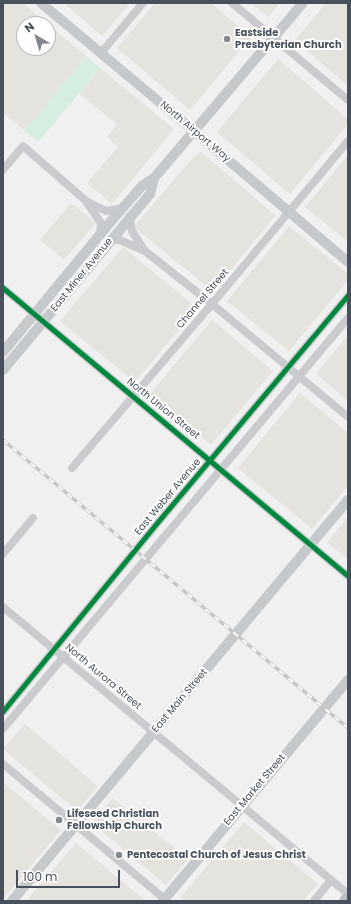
<!DOCTYPE html>
<html>
<head>
<meta charset="utf-8">
<style>
	body { margin:0 }
	#map { position:relative; width:351px; height:904px; overflow:hidden; background:#f0f0f0; font-family:Poppins,sans-serif }
	canvas { display:block }
	.frame { position:absolute; inset:0; border:4px solid #48515b; pointer-events:none }
	.north { position:absolute; left:16px; top:16px; width:40px; height:40px; box-sizing:border-box; background:#fff; border:1px solid #b6b9bd; border-radius:50%; rotate:322deg; font-size:11px; font-weight:700; line-height:16px; text-align:center; color:#48515b }
	.north::after { content:''; display:block; margin:auto; width:14px; height:18px; background:#83898f; clip-path:polygon(50% 0,100% 100%,50% 72%,0 100%) }
	.scale { position:absolute; left:16px; top:870px; width:104px; height:18px; box-sizing:border-box; border:2px solid #48515b; border-top:0; padding-left:5px; font-size:12px; line-height:14px; white-space:nowrap; color:#48515b; -webkit-text-stroke:3px #fff; paint-order:stroke }
</style>
</head>
<body>
<div id="map">
<canvas width="351" height="904"></canvas>
<div class="frame"></div>
<div class="north">N</div>
<div class="scale">100 m</div>
</div>
<script>
const c = document.querySelector('canvas').getContext('2d');
c.lineJoin = 'round';
function fill(path, color) { c.fillStyle = color; c.fill(path, 'evenodd'); }
const shape = rows => new Path2D(rows.map(r => 'M' + r).join(''));
function strokePath(path, color, width, dash) { c.strokeStyle = color; c.lineWidth = width; c.lineCap = dash ? 'butt' : 'round'; c.setLineDash(dash || []); c.stroke(path); }
function drawText(font, color, halo, rows, align = 'center') {
  c.font = font + ' Poppins,sans-serif'; c.lineWidth = 4; c.setLineDash([]); c.textBaseline = 'middle'; c.strokeStyle = halo; c.fillStyle = color; for (const [text, x, y, turn = 0] of rows) {
    c.save(); c.translate(x, y); c.rotate((+turn || 0) * Math.PI / 180); c.textAlign = isNaN(turn) ? turn : align; if (halo) c.strokeText(text, 0, 0); c.fillText(text, 0, 0); c.restore();
  }
}
fill(shape([
	[3,3,23,3,48,24,24,24,24,48,48,48,48,24,86,56,25,131,3,113],
	[64,3,130,3,102,36],
	[155,3,211,3,251,37,190,110,117,48],
	[251,3,280,3,268,17],
	[326,3,348,3,348,86,295,40],
	[278,59,348,119,348,124,290,194,217,132],
	[100,68,174,129,112,204,87,183,118,147,107,137,117,124,79,94],
	[201,152,274,214,275,216,214,290,210,289,135,228,137,223,195,155],
	[348,155,348,242,305,207],
	[71,203,96,223,64,260,40,240],
	[289,226,348,274,348,280,289,351,227,301],
	[123,247,197,308,135,382,60,321],
	[212,320,273,371,211,445,149,395],
	[348,335,348,401,316,374],
	[300,393,348,433,348,486,312,529,238,468],
	[348,517,348,559,327,542],
	[25,724,98,786,77,811,3,749],
	[3,782,61,830,3,899],
	[113,798,188,859,166,885,92,823],
	[244,822,318,884,303,901,185,901,181,897],
	[76,843,146,901,26,901]
]), '#e5e3de');
fill(shape([
	[86,56,100,68,38,142,25,131]
]), '#d5eee0');
strokePath(shape([
	[232,3,348,100],
	[101,53,143,3],
	[3,170,23,146,85,200,101,223,100,235],
	[86,201,106,211,118,209,123,207],
	[130,216,132,231,144,250],
	[109,242,115,240,120,240,145,251,212,304,348,417],
	[3,288,348,576],
	[72,468,212,304,348,141],
	[3,554,33,518],
	[3,607,348,894],
	[3,712,156,525,348,296],
	[3,729,348,318],
	[3,764,167,901],
	[314,901,331,880]
]), '#cacbce', 8);
strokePath(shape([
	[41,3,194,131,348,262],
	[3,352,112,220,142,186,154,178,303,3],
	[3,370,150,194,154,178],
	[12,901,348,500],
	[163,901,348,680]
]), '#c6c9cc', 10);
strokePath(shape([
	[345,901,348,898]
]), '#bbc0c4', 12);
const rail = shape([
	[3,440,348,728]
]);
strokePath(rail, '#c5c6c8', 3.5);
strokePath(rail, '#fff', 2, [6]);
strokePath(shape([
	[3,288,348,576],
	[3,712,156,525,348,296]
]), '#00873e', 5);
for (const [x, y, r, color] of [
	[227,39,4,"#83898f"],
	[59,820,4,"#83898f"],
	[119,855,4,"#83898f"]
]) { const dot = new Path2D(); dot.arc(x, y, r, 0, 2 * Math.PI); c.fillStyle = color; c.fill(dot); strokePath(dot, '#fff', 1.5); }
drawText('bold 10px', '#48515b', '#fff', [
	["Eastside",235,33],
	["Presbyterian Church",235,45],
	["Lifeseed Christian",67,814],
	["Fellowship Church",67,826],
	["Pentecostal Church of Jesus Christ",127,855]
], 'left');
drawText('10px', '#48515b', '#fff', [
	["North Airport Way",195,132,40],
	["East Miner Avenue",82,275,-51],
	["Channel Street",203,299,-50],
	["North Union Street",163,409,39],
	["East Weber Avenue",168,497,-50],
	["North Aurora Street",103,677,40],
	["East Main Street",180,701,-50],
	["East Market Street",255,790,-50]
]);
</script>
</body>
</html>
